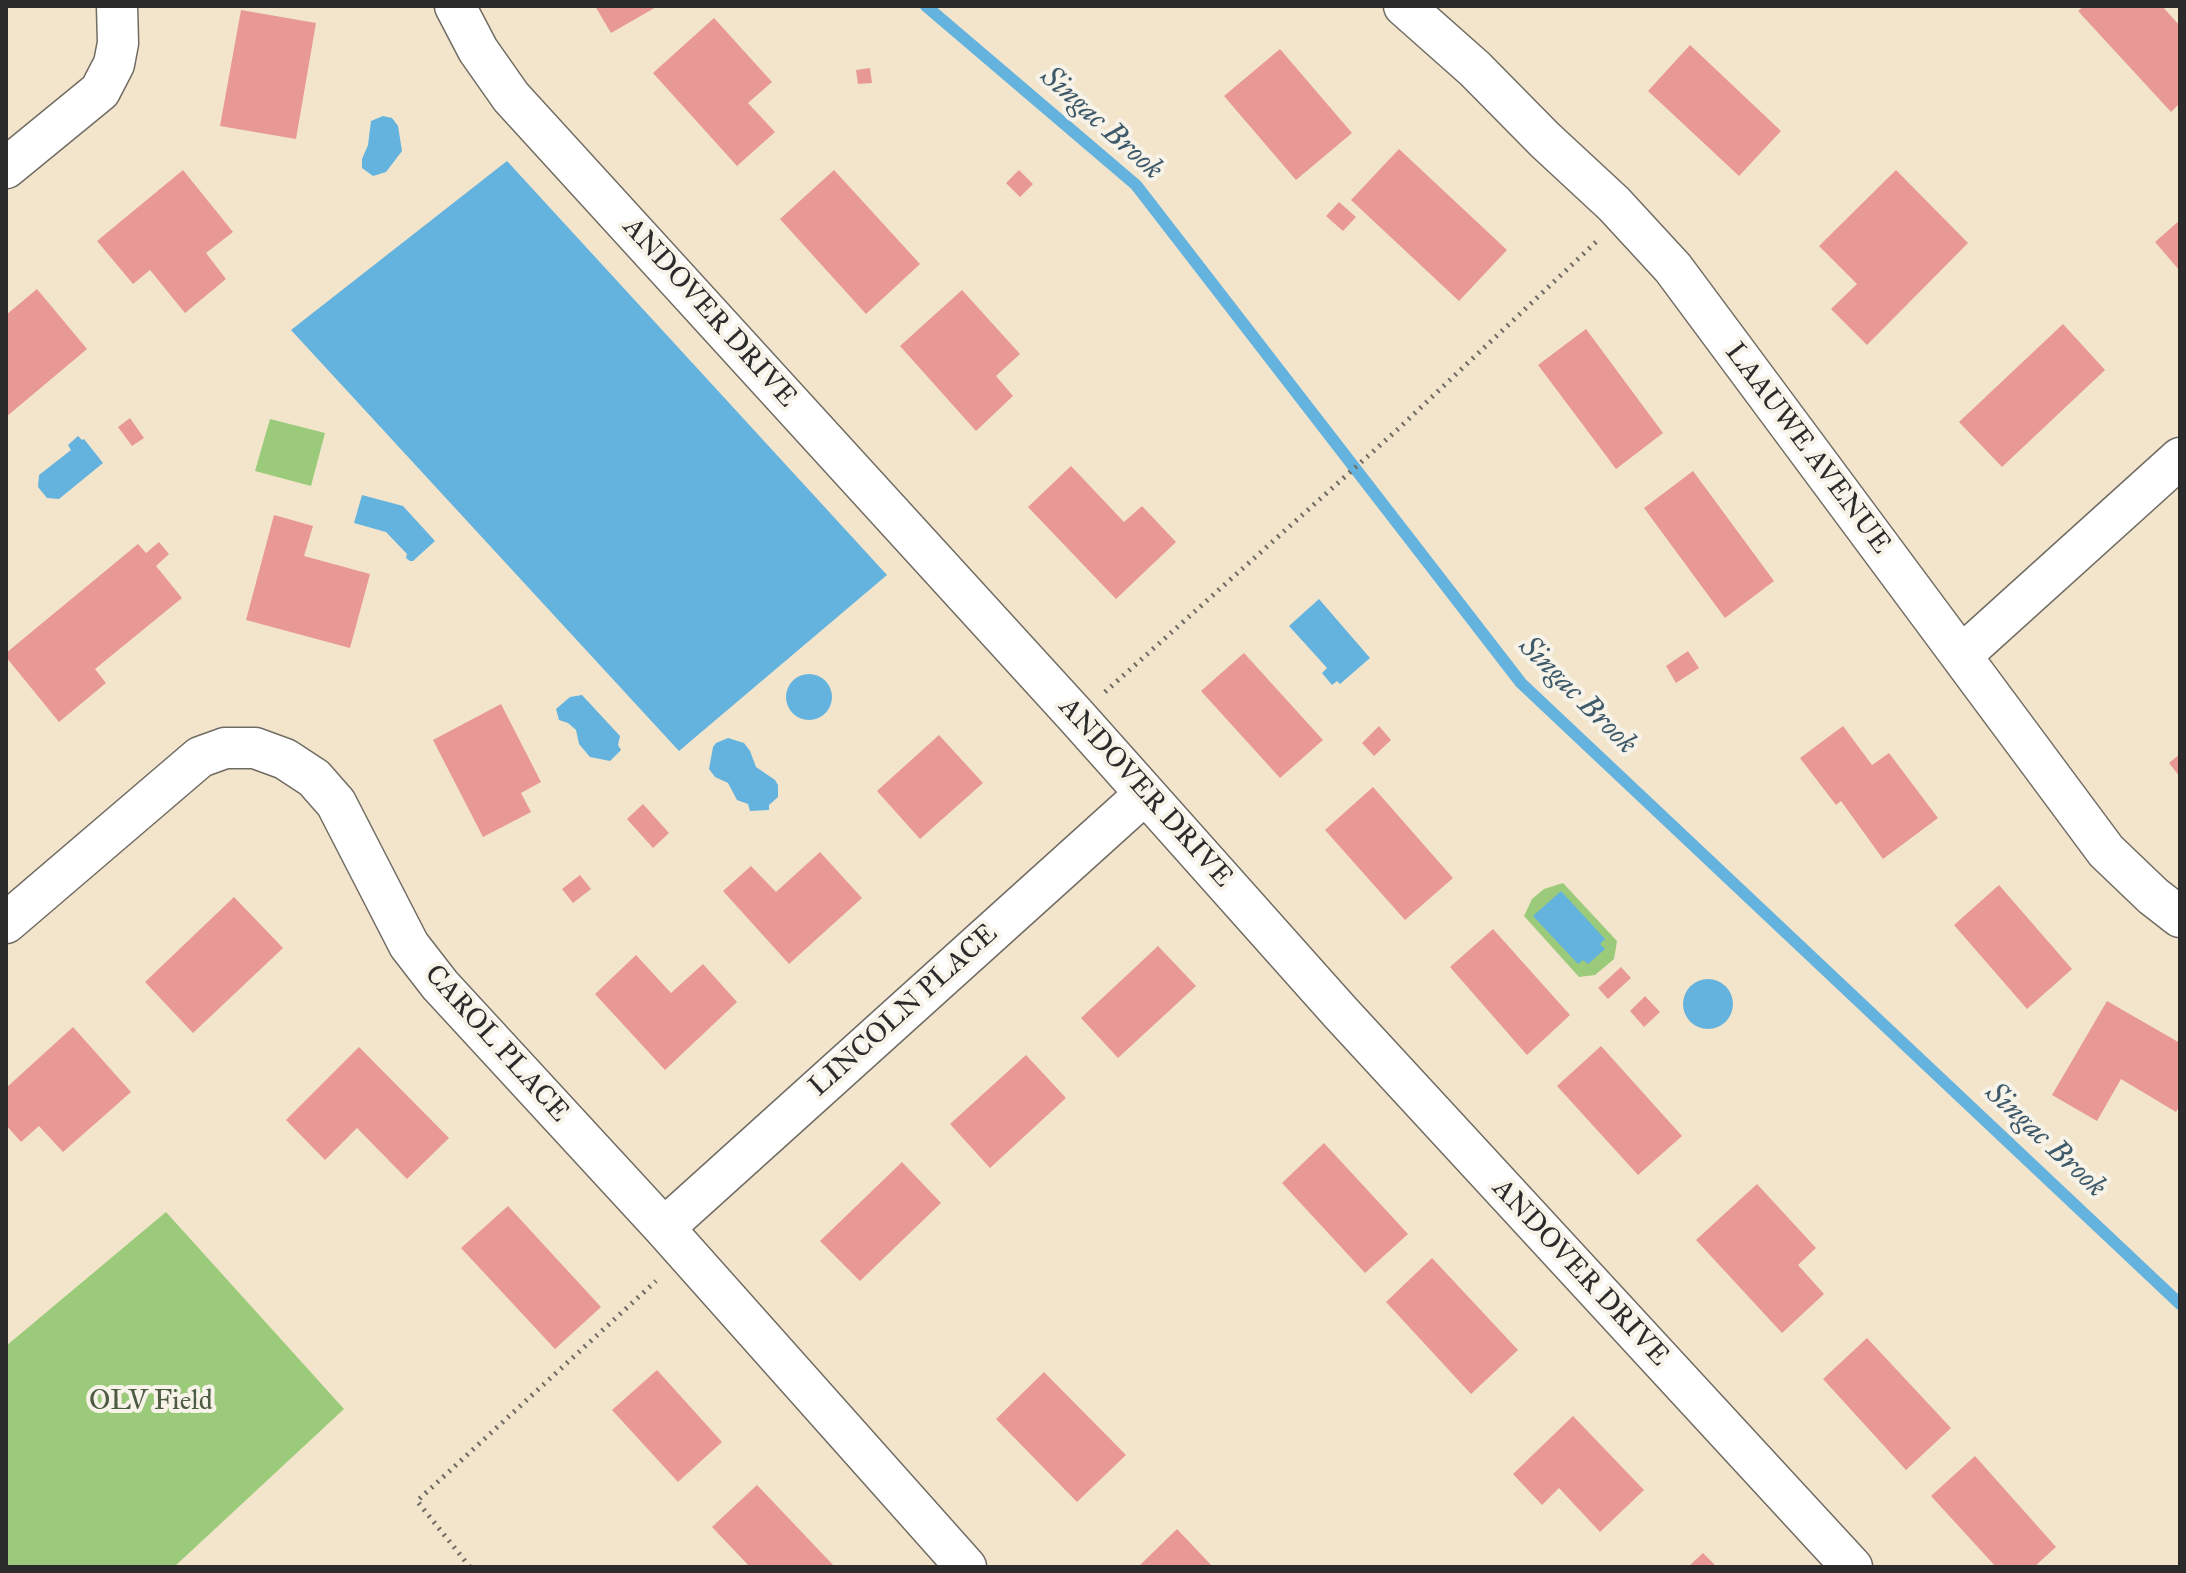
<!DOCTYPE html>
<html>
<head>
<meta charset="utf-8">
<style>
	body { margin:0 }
	#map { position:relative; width:2186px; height:1573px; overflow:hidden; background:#f2e5cc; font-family:"IM FELL Great Primer",serif }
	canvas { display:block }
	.frame { position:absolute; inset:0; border:8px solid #2b2b2b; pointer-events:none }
</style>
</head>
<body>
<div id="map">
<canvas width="2186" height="1573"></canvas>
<div class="frame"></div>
</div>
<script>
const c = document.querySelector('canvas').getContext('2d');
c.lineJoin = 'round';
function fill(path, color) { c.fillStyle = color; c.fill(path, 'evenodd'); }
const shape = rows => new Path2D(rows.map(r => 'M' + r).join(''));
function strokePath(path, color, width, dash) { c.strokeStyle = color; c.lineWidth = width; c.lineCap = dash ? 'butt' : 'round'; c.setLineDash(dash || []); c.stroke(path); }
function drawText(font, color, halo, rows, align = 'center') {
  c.font = font + ' "IM FELL Great Primer",serif'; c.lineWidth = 8; c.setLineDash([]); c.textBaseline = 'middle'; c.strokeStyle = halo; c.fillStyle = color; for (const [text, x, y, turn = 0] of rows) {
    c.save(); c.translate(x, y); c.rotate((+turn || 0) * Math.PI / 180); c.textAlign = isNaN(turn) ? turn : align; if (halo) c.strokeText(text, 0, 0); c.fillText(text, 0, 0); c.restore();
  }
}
fill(shape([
	[270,419,325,433,311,486,255,471],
	[1563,883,1617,941,1614,959,1595,975,1579,977,1524,916,1532,899,1544,889],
	[166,1212,344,1409,174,1567,6,1567,6,1346]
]), '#9bcb7a');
fill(shape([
	[383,116,392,118,398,126,402,151,386,172,373,176,362,168,362,159,368,145,371,121],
	[507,161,887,575,679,751,291,330],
	[78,436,82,440,84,439,103,463,59,499,47,498,38,487,39,475,71,450,68,445],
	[362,495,403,506,435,541,413,561,410,561,406,558,407,554,386,532,354,523],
	[1319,599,1370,658,1340,684,1337,681,1332,685,1322,673,1327,668,1289,626],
	'786 697a23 23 0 1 1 46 0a23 23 0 1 1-46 0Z',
	[582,695,620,736,618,745,621,750,610,761,590,757,579,744,576,730,568,723,559,720,556,709,570,697],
	[728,738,744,743,750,751,756,767,775,780,778,785,778,797,769,805,769,810,750,811,748,804,737,800,728,783,715,777,709,769,713,747,716,743],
	[1561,891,1605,939,1600,944,1605,949,1588,964,1583,960,1578,964,1533,916],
	'1683 1004a25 25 0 1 1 50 0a25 25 0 1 1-50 0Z'
]), '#64b2de');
strokePath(shape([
	[926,6,1136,185,1521,683,2180,1304]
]), '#64b2de', 12);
fill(shape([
	[595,6,658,6,611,33],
	[2084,6,2162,6,2180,26,2180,103,2171,112,2078,11],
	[241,10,316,23,296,139,220,126],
	[714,18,772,82,748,103,775,132,737,166,653,73],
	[1690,45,1781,131,1739,176,1648,91],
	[1280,49,1352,133,1296,180,1224,96],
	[870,68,872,83,858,84,856,70],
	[1399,149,1507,250,1459,301,1351,200],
	[183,170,233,232,206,253,226,279,185,313,150,270,133,284,97,241],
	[834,170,920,264,866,314,780,219],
	[1019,170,1033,184,1020,197,1006,183],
	[1896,170,1968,243,1867,345,1831,309,1857,284,1819,246],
	[1339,202,1356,217,1343,231,1326,216],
	[2180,220,2180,271,2155,242],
	[37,289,87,349,6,417,6,315],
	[962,290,1020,354,996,376,1013,396,976,431,900,346],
	[2063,324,2105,370,2002,467,1959,422],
	[1586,329,1663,433,1616,469,1538,365],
	[130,418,144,438,132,446,118,427],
	[1071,466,1124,522,1142,506,1176,542,1116,599,1028,507],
	[1693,471,1774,581,1725,618,1644,508],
	[274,515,313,526,304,556,370,574,350,648,246,620],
	[159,542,169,554,156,566,182,598,95,669,106,683,59,722,6,657,6,653,138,544,146,553],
	[1688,651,1699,668,1676,683,1666,666],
	[1244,653,1323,740,1280,778,1201,691],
	[501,704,541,782,521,793,531,812,483,837,433,740],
	[1379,726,1391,740,1374,756,1362,743],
	[1843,726,1872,765,1889,753,1938,818,1883,859,1841,801,1836,805,1800,758],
	[939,735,983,783,920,839,877,791],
	[2180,754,2180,777,2169,763],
	[1373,787,1453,878,1405,920,1325,830],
	[643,804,669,833,653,848,627,819],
	[820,852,862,898,789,964,723,891,751,866,776,892],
	[580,875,591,889,573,903,562,889],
	[1999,885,2072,969,2027,1009,1954,925],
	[234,897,283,948,193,1033,145,982],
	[1493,929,1570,1015,1527,1055,1450,967],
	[1158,946,1196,986,1118,1058,1081,1018],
	[636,955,671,993,703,964,737,1002,665,1070,595,994],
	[1621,967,1631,978,1608,999,1598,988],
	[1645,996,1660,1012,1644,1027,1630,1011],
	[2107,1001,2180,1043,2180,1105,2176,1112,2121,1079,2097,1121,2052,1095],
	[73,1027,131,1092,63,1152,39,1126,21,1142,6,1125,6,1088],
	[1601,1046,1682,1136,1638,1175,1557,1086],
	[359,1047,449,1138,407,1179,357,1128,325,1160,286,1120],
	[1026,1055,1066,1098,990,1168,950,1124],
	[1324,1143,1408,1234,1365,1273,1282,1183],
	[902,1162,941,1203,860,1281,820,1241],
	[1757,1184,1816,1248,1798,1265,1824,1294,1782,1333,1696,1240],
	[508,1206,601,1307,555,1349,461,1248],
	[1432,1258,1518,1350,1471,1394,1386,1302],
	[1867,1338,1951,1428,1906,1470,1823,1379],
	[657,1370,722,1442,678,1482,612,1410],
	[1044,1372,1126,1455,1077,1502,996,1419],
	[1573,1416,1644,1490,1600,1532,1559,1488,1542,1505,1513,1474],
	[1975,1456,2056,1547,2034,1567,1996,1567,1931,1496],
	[757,1485,835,1567,750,1567,712,1527],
	[1177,1529,1213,1567,1138,1567],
	[1703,1553,1717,1567,1688,1567]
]), '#e89995');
const minor = shape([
	[455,6,478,50,511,97,1077,717,1340,1012,1852,1567],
	[1404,6,1475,69,1545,140,1614,204,1673,268,2106,851,2153,896,2180,917],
	[6,168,100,91,114,64,118,43,117,6],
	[1962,655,2180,458],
	[6,923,200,757,225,748,255,748,285,759,314,778,336,803,409,945,440,985,664,1228,966,1567],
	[664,1228,1145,794]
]);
strokePath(minor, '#716c63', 43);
strokePath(shape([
	[1105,692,1397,430,1596,242],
	[470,1567,417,1501,656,1281]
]), '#716c63', 5, [2, 6]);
strokePath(minor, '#fff', 40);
drawText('28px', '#2b2b2b', '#f7f3e8', [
	["ANDOVER DRIVE",709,313,48],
	["LAAUWE AVENUE",1807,449,53],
	["ANDOVER DRIVE",1145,793,48],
	["LINCOLN PLACE",904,1011,-42],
	["CAROL PLACE",496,1044,48],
	["ANDOVER DRIVE",1580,1273,47]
]);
drawText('28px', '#4d5b43', '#f7f3e8', [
	["OLV Field",151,1402]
]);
drawText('italic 30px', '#3f5a6a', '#f7f3e8', [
	["Singac Brook",1101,124,42],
	["Singac Brook",1577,696,45],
	["Singac Brook",2045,1141,43]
]);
</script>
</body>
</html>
